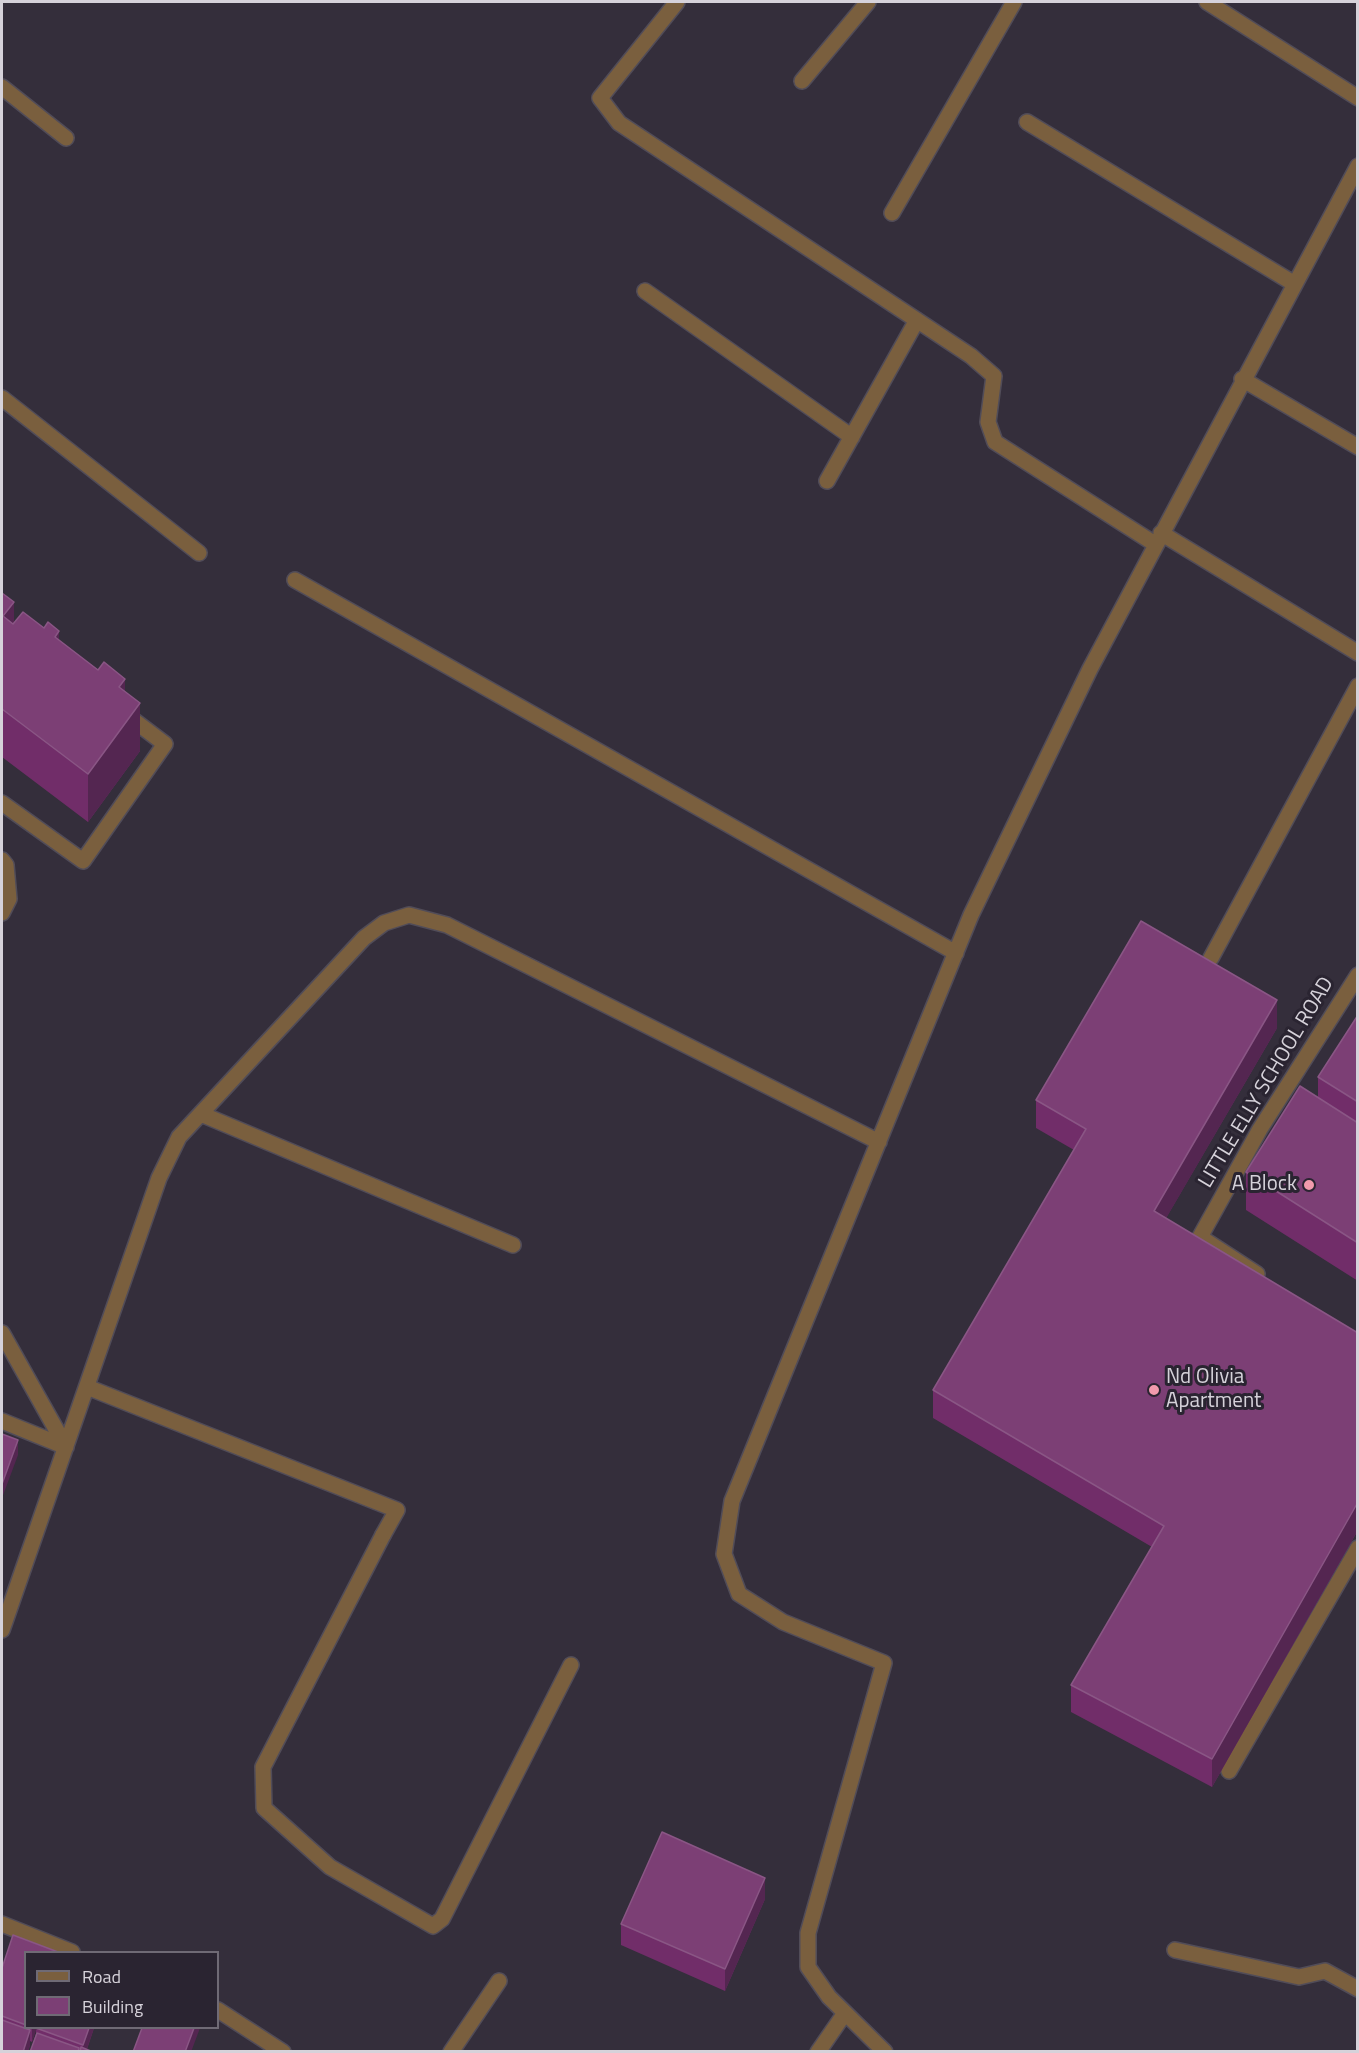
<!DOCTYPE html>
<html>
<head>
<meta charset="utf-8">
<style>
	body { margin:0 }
	#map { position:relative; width:1359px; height:2053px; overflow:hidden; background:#342e3b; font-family:"Titillium Web",sans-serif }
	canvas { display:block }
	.frame { position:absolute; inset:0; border:3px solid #d6d2da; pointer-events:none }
	.legend { position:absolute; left:24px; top:1951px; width:195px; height:78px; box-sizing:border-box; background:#2a2431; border:2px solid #6f6a75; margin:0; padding:8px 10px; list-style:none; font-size:18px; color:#d6d2da }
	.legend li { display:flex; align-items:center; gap:12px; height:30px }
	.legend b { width:30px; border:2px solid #6f6a75 }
</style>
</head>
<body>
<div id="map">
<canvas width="1359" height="2053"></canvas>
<div class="frame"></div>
<ul class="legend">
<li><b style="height:8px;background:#7a5f3e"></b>Road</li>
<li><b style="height:16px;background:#7c3f75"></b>Building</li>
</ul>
</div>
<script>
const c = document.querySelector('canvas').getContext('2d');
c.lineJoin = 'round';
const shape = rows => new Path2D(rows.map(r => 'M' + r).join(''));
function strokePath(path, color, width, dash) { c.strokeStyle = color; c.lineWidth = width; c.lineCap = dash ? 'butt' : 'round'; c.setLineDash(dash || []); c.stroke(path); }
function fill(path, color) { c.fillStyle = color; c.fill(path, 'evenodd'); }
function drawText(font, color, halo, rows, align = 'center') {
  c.font = font + ' "Titillium Web",sans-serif'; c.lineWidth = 6; c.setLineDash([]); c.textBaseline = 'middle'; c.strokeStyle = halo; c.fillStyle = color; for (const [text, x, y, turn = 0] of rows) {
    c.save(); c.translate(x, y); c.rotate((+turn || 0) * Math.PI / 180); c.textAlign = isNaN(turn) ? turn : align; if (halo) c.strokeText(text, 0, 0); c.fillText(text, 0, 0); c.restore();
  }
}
const lane = shape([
	[2,803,83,861,165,744,124,713],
	[2,860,6,865,9,899,2,913],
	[383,1535,263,1767,264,1808,330,1867,433,1926,442,1919,571,1665]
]);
const street = shape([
	[677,2,600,98,619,123,971,356,994,376,988,422,995,442,1155,544],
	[1207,2,1358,98],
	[802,81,868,2],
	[2,87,66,138],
	[1027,122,1293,283],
	[892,213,1014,2],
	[645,291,852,437],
	[1242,379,1358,447],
	[2,398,199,553],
	[827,481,917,320],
	[1161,533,1358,653],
	[295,580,956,953],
	[1211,958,1358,686],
	[201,1114,513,1245],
	[1257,1274,1200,1237,1260,1129,1358,975],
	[2,1333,66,1447],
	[87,1387,397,1510,383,1535],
	[2,1421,66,1447],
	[2,1630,159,1178,179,1137,364,938,384,923,409,915,447,925,879,1142],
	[1229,1771,1358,1548],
	[2,1924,72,1952],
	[1175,1950,1299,1977,1325,1971,1358,1989],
	[218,2010,283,2052],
	[451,2052,499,1981],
	[818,2052,845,2013],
	[885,2052,829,1997,808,1967,808,1933,884,1663,783,1622,739,1594,724,1554,732,1501,971,915,1090,669,1358,166]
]);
strokePath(lane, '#514c58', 18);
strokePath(street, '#514c58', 18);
strokePath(lane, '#7a5f3e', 15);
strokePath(street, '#7a5f3e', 15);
fill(shape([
	[2,593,14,624,59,640,125,691,140,751,88,822,2,757],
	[1358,1015,1358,1281,1246,1210,1246,1172,1318,1098,1318,1077],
	[1277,1028,1166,1218,1358,1333,1358,1530,1212,1787,1071,1712,1071,1685,1152,1547,933,1418,933,1390,1074,1150,1036,1128,1036,1100],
	[765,1899,725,1991,621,1945,621,1924],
	[26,1953,26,2028,94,2028,87,2049,93,2052,30,2052,36,2034,36,2028,32,2042,30,2041,30,2045,28,2052,2,2052,2,1968]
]), '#712d69');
fill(shape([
	[14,602,14,650,3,616],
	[59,631,59,679,55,637],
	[125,679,125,723,140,703,140,751,88,822,88,774,119,687],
	[1277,1000,1277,1028,1154,1239,1154,1211],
	[18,1440,18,1455,2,1498,2,1484],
	[1358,1502,1358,1530,1212,1787,1212,1759],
	[765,1878,765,1899,725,1991,725,1969],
	[32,2028,37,2028,32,2042],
	[89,2028,94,2028,86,2052,83,2052,83,2045],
	[194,2028,200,2028,191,2052,185,2052],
	[30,2030,30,2045,28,2052,23,2052]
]), '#542651');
const building = shape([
	[2,593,14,602,3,616,13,624,23,612,44,628,48,622,59,631,55,637,98,670,104,662,125,679,119,687,140,703,88,774,2,709,2,593],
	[1141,921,1277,1000,1154,1211,1358,1333,1358,1502,1212,1759,1071,1685,1164,1526,933,1390,1086,1129,1036,1100,1141,921],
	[1358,1015,1358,1102,1318,1077,1358,1015],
	[1300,1086,1358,1123,1358,1243,1246,1172,1300,1086],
	[2,1434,18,1440,2,1484,2,1434],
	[662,1832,765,1878,725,1969,621,1924,662,1832],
	[13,1935,58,1952,58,1953,26,1953,26,2025,2,2016,2,1968,13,1935],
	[2,2020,30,2030,23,2052,2,2052,2,2020],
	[36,2028,89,2028,83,2045,36,2028],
	[142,2028,194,2028,185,2052,133,2052,142,2028],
	[37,2033,79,2048,78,2052,30,2052,37,2033],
	[81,2047,93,2052,80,2052,81,2047]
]);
fill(building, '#7c3f75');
strokePath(building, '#8a5685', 1.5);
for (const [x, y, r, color] of [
	[1309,1185,6,"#f29aad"],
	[1154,1390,6,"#f29aad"]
]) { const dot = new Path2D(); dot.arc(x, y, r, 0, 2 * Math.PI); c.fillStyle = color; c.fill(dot); strokePath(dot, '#2a2431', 2); }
drawText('21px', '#d6d2da', '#2a2431', [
	["LITTLE ELLY SCHOOL ROAD",1267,1083,-59]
]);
drawText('21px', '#d6d2da', '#2a2431', [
	["A Block",1297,1185],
	["Nd Olivia",1166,1378,"left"],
	["Apartment",1166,1402,"left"]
], 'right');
</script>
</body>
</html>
